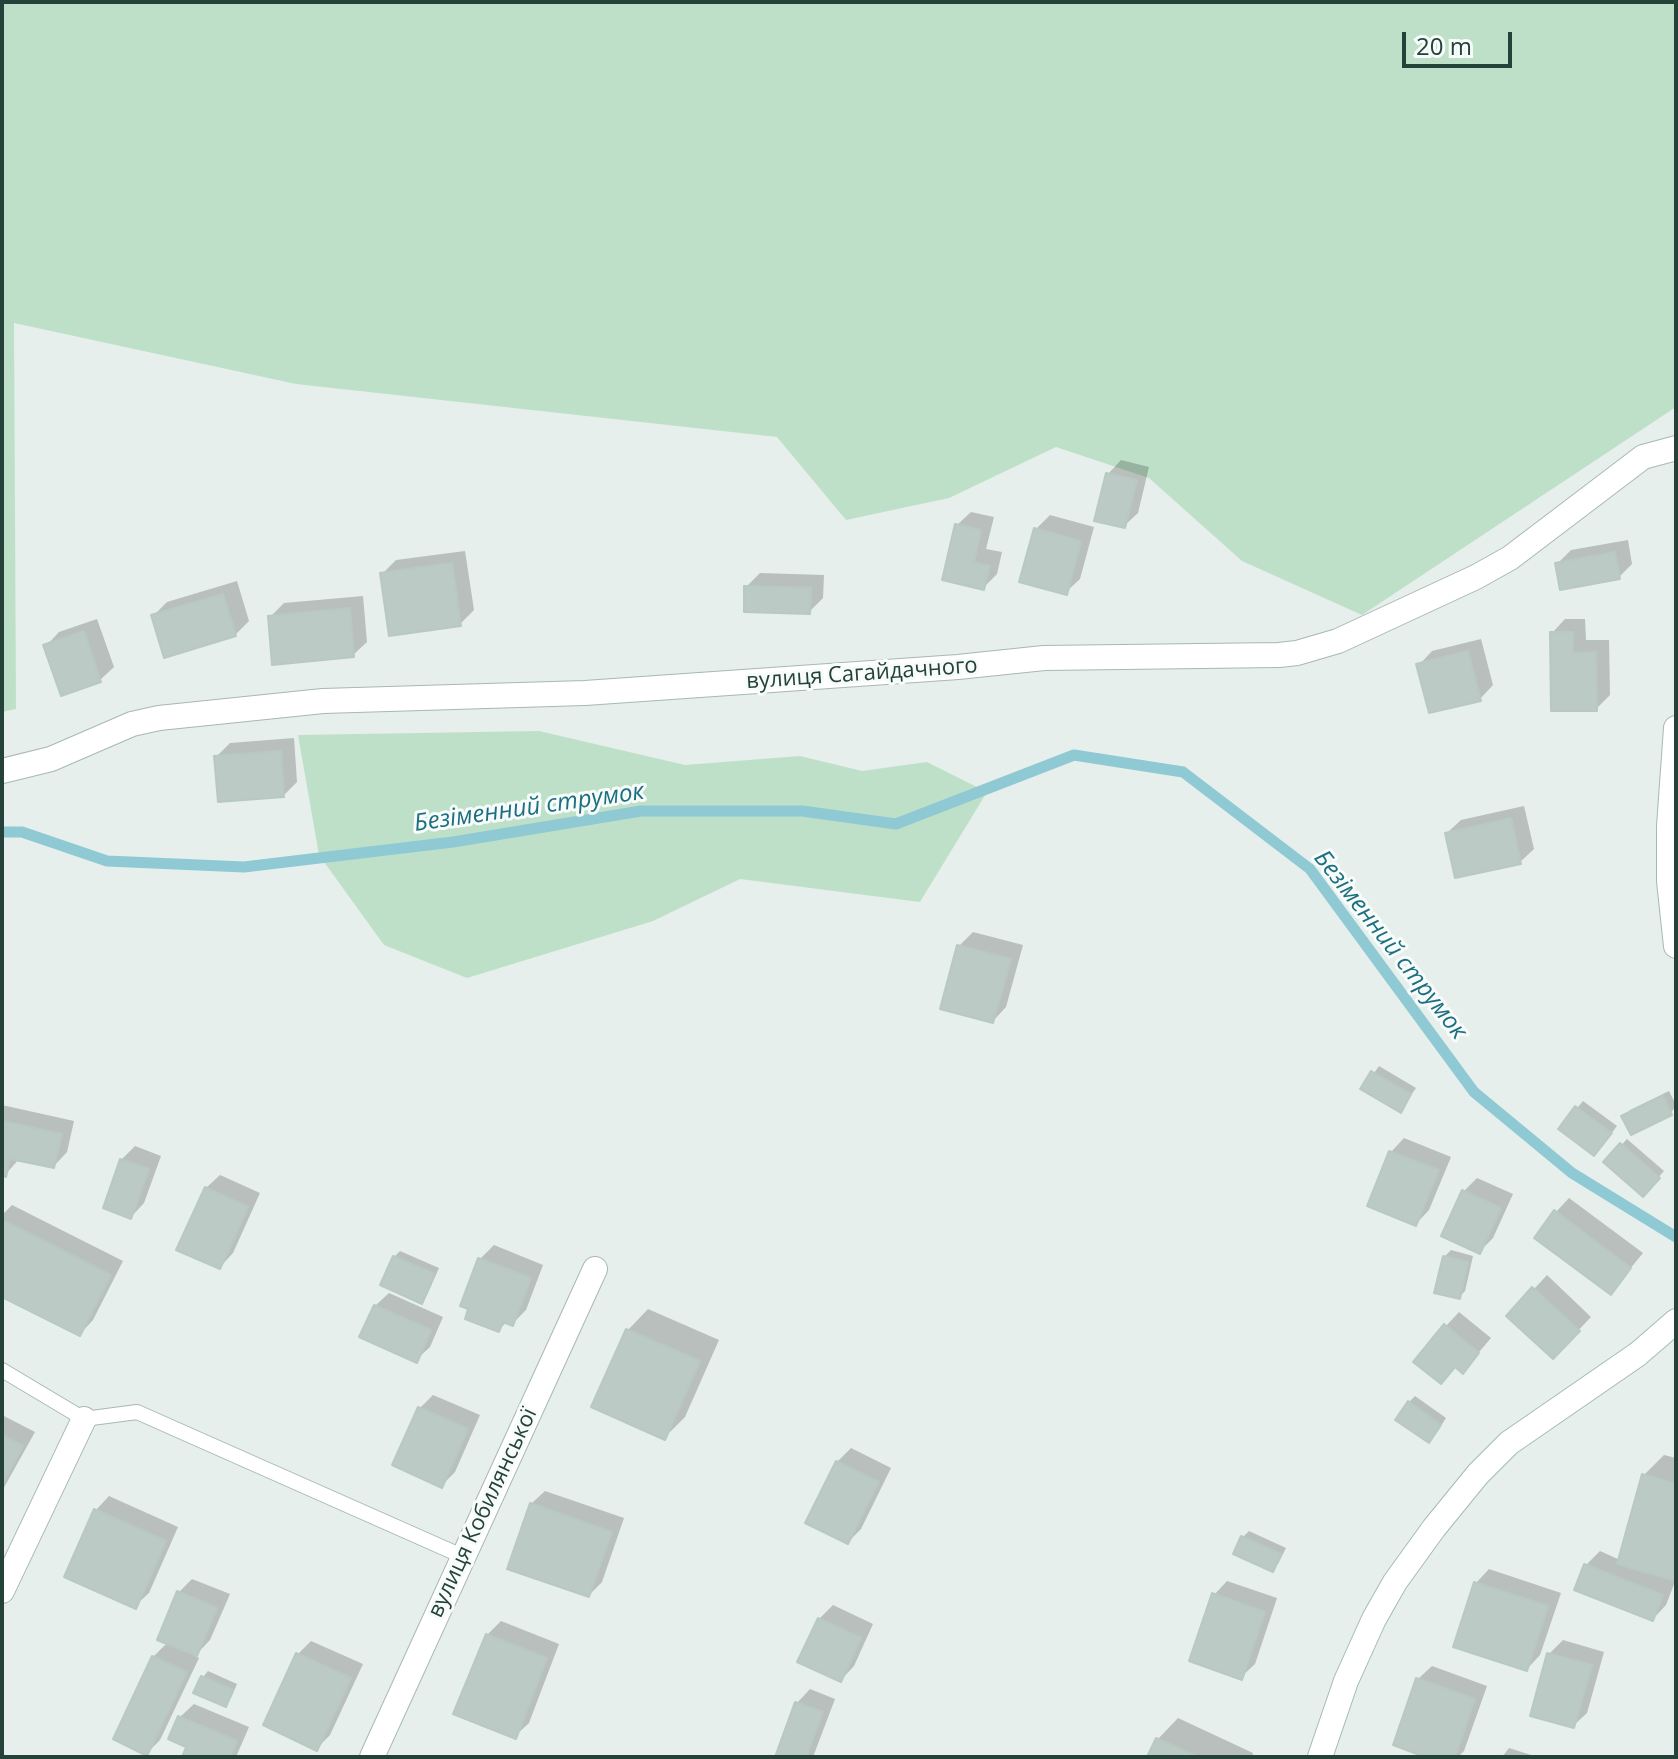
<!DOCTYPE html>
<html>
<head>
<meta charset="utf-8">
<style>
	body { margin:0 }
	#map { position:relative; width:1678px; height:1759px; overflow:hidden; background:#e6efeb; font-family:"Open Sans",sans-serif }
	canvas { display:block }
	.frame { position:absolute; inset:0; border:4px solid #24423a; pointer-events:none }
	.scale { position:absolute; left:1402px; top:32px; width:110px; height:36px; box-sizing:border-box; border:4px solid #24423a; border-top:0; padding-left:10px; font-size:24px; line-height:28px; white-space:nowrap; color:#24423a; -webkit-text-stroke:6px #f7fbf9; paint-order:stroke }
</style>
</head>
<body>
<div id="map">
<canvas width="1678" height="1759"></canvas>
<div class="frame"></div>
<div class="scale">20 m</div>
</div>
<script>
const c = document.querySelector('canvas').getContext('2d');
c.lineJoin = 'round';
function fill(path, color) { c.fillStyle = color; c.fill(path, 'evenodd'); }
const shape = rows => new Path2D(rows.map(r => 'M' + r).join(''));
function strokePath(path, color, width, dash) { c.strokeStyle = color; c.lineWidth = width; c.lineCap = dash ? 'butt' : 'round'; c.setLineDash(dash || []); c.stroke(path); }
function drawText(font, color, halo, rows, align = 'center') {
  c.font = font + ' "Open Sans",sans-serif'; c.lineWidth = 6; c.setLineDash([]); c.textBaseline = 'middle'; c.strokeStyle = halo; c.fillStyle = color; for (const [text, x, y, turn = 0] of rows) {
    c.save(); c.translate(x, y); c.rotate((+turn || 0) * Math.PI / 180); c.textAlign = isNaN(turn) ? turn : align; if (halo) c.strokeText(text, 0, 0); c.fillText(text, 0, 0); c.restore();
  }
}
fill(shape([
	[2,2,1676,2,1676,407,1362,615,1242,561,1149,478,1056,447,949,498,846,520,777,437,296,384,14,323,16,709,2,712],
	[539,731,685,765,800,756,862,771,927,762,987,792,920,902,740,879,653,921,467,978,384,945,319,855,298,735]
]), '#bfe0c8');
fill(shape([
	[1121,460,1149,467,1138,513,1124,526,1108,474],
	[971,512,994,517,986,549,1002,552,997,574,983,588,957,525],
	[1050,515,1094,527,1080,579,1066,592,1036,529],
	[1628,540,1632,564,1619,577,1557,564,1571,550],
	[465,551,474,610,460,624,382,574,396,560],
	[760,573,824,575,823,598,809,612,746,587],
	[237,581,249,621,235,635,153,616,167,602],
	[363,596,367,642,353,655,270,617,284,603],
	[97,619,114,667,100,680,46,646,59,632],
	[1565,619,1585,619,1586,640,1609,640,1610,695,1596,709,1552,633],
	[1481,639,1493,685,1480,699,1419,665,1432,651],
	[294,738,297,782,283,796,216,757,230,743],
	[1524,806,1534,849,1520,862,1447,833,1461,820],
	[973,932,1023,945,1006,1007,993,1021,959,946],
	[1379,1066,1416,1088,1400,1111,1363,1089],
	[1669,1091,1676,1105,1671,1113,1624,1116,1630,1110],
	[1583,1101,1617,1126,1600,1148,1561,1128],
	[2,1105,74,1121,67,1152,54,1166,19,1159,5,1175,2,1174],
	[1404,1138,1451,1157,1429,1210,1416,1224,1391,1152],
	[1627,1139,1664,1171,1649,1188,1606,1162],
	[135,1146,161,1156,144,1203,131,1217,121,1160],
	[220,1175,260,1193,233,1253,220,1267,206,1188],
	[1477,1178,1513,1194,1493,1238,1480,1251,1464,1191],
	[1569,1198,1643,1253,1611,1292,1556,1212],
	[12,1205,123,1261,93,1320,80,1334,2,1295,2,1215],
	[494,1245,543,1265,526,1310,512,1324,507,1322,498,1330,480,1259],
	[1451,1250,1473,1256,1465,1291,1459,1297,1444,1257],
	[400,1251,439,1268,427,1295,421,1301,394,1257],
	[1547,1275,1591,1317,1553,1357,1509,1316],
	[389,1293,443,1317,430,1347,416,1360,375,1306],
	[648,1309,719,1340,685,1417,664,1438,628,1330],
	[1459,1312,1491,1338,1463,1371,1456,1366,1446,1326],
	[433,1395,480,1415,455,1472,442,1485,420,1408],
	[1415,1396,1446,1418,1435,1435,1409,1402],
	[2,1415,35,1432,2,1491],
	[851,1448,891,1468,861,1529,848,1542,837,1462],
	[1664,1455,1676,1458,1676,1579,1666,1605,1653,1619,1586,1565,1600,1551,1620,1560,1644,1475],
	[545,1491,624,1518,602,1582,589,1595,531,1504],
	[109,1496,178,1527,149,1593,135,1606,96,1510],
	[1249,1531,1286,1548,1278,1564,1272,1570,1243,1537],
	[1489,1569,1561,1593,1540,1655,1527,1669,1476,1583],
	[192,1579,230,1594,210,1640,195,1656,199,1658,160,1740,146,1754,153,1657,168,1642,179,1592],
	[1227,1581,1277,1598,1255,1664,1241,1677,1214,1595],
	[833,1605,873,1624,854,1666,841,1680,819,1619],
	[501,1621,559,1644,529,1723,515,1736,487,1635],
	[1563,1640,1604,1652,1587,1713,1573,1726,1549,1654],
	[311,1641,363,1664,330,1735,317,1748,298,1654],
	[1432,1666,1487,1686,1464,1751,1458,1757,1431,1757,1418,1679],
	[208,1671,237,1684,231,1698,225,1704,202,1678],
	[810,1689,835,1699,813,1757,777,1757,797,1703],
	[194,1704,249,1727,236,1757,184,1757,189,1746,180,1717],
	[1178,1718,1253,1753,1252,1757,1150,1757,1158,1739],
	[1509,1748,1531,1755,1530,1757,1502,1757]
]), '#0003');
strokePath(shape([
	[2,832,22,832,107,861,244,867,453,842,641,811,802,811,896,824,1074,755,1183,772,1310,869,1474,1092,1572,1173,1676,1237]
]), '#8ec9d4', 11);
const building = shape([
	[1106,473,1137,480,1125,528,1094,521,1106,473],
	[955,524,981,530,974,562,990,566,984,590,942,580,955,524],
	[1034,528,1081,541,1067,595,1019,582,1034,528],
	[1615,552,1620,579,1560,590,1555,563,1615,552],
	[452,563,461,626,389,636,380,573,452,563],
	[744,586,811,588,810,614,744,612,744,586],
	[223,594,236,636,164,658,151,615,223,594],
	[350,608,354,657,272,665,268,616,350,608],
	[84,631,101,682,61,696,43,645,84,631],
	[1550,632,1573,632,1573,653,1596,652,1597,711,1551,711,1550,632],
	[1468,651,1481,701,1429,713,1416,664,1468,651],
	[281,751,284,797,218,802,214,756,281,751],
	[1511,818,1521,864,1455,878,1445,833,1511,818],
	[957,945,1011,959,993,1023,940,1009,957,945],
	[1371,1071,1411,1094,1401,1113,1360,1089,1371,1071],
	[1663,1096,1672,1115,1631,1135,1621,1116,1663,1096],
	[1575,1106,1612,1133,1594,1156,1558,1129,1575,1106],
	[2,1121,62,1134,54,1168,10,1159,6,1177,2,1176,2,1121],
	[1620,1143,1660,1178,1643,1197,1603,1162,1620,1143],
	[1389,1151,1439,1170,1416,1226,1367,1206,1389,1151],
	[120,1159,149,1169,131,1219,103,1208,120,1159],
	[205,1187,248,1207,220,1269,176,1250,205,1187],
	[1462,1190,1501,1208,1480,1254,1441,1236,1462,1190],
	[1554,1210,1631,1268,1611,1295,1534,1238,1554,1210],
	[2,1220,111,1275,80,1336,2,1297,2,1220],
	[393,1256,435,1274,422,1304,380,1285,393,1256],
	[1443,1256,1468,1262,1460,1299,1434,1293,1443,1256],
	[478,1258,531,1278,513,1326,503,1322,499,1332,465,1319,468,1309,460,1306,478,1258],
	[1532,1287,1580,1331,1553,1359,1506,1316,1532,1287],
	[374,1305,431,1330,417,1363,359,1337,374,1305],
	[1444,1324,1479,1353,1463,1374,1455,1367,1441,1384,1413,1362,1444,1324],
	[626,1329,700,1361,665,1440,591,1407,626,1329],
	[1408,1401,1441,1425,1429,1443,1395,1420,1408,1401],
	[418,1407,468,1429,442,1488,392,1465,418,1407],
	[2,1435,23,1446,2,1485,2,1435],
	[836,1461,879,1482,848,1544,805,1523,836,1461],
	[1642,1474,1676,1484,1676,1581,1617,1564,1642,1474],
	[530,1503,612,1532,589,1597,507,1569,530,1503],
	[94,1509,166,1541,136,1609,64,1577,94,1509],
	[1241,1536,1281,1554,1273,1572,1233,1554,1241,1536],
	[1584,1564,1663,1595,1653,1621,1574,1590,1584,1564],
	[1474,1582,1548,1606,1527,1671,1453,1647,1474,1582],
	[177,1591,217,1608,197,1656,157,1640,177,1591],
	[1212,1593,1265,1612,1242,1680,1189,1661,1212,1593],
	[818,1618,861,1638,841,1682,797,1662,818,1618],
	[486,1634,547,1658,516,1739,453,1714,486,1634],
	[296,1653,351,1678,317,1751,263,1725,296,1653],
	[1547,1653,1592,1665,1574,1728,1530,1716,1547,1653],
	[152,1656,187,1672,147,1756,113,1739,152,1656],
	[201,1676,233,1690,226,1707,193,1693,201,1676],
	[1416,1678,1475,1699,1455,1757,1425,1757,1393,1745,1416,1678],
	[795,1702,823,1712,806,1757,775,1757,795,1702],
	[178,1716,237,1741,230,1757,182,1757,186,1747,168,1739,178,1716],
	[1156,1738,1198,1757,1147,1757,1156,1738]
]);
fill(building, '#bbcac4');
strokePath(building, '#b8c9c2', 2);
const lane = shape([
	[2,1370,84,1419,137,1412,462,1556]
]);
const street = shape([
	[2,771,51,759,132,724,159,718,323,701,585,693,958,667,1044,658,1279,655,1297,653,1338,641,1476,577,1510,558,1643,457,1676,448],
	[2,1591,84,1419],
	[372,1757,595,1269]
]);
const secondary = shape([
	[1676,728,1669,826,1669,881,1676,946],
	[1320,1757,1346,1681,1374,1619,1395,1582,1434,1528,1478,1474,1509,1443,1638,1354,1676,1321]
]);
strokePath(lane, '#a8b8b2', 16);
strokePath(street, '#a8b8b2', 26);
strokePath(secondary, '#a4bbb3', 26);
strokePath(lane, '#fff', 14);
strokePath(street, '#fff', 24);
strokePath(secondary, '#fff', 24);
drawText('22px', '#24423a', '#f7fbf9', [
	["вулиця Сагайдачного",862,674,-4],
	["вулиця Кобилянської",483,1513,-65]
]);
drawText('italic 24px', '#1c6f80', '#f7fbf9', [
	["Безіменний струмок",529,808,-8],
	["Безіменний струмок",1390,945,52]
]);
</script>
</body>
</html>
